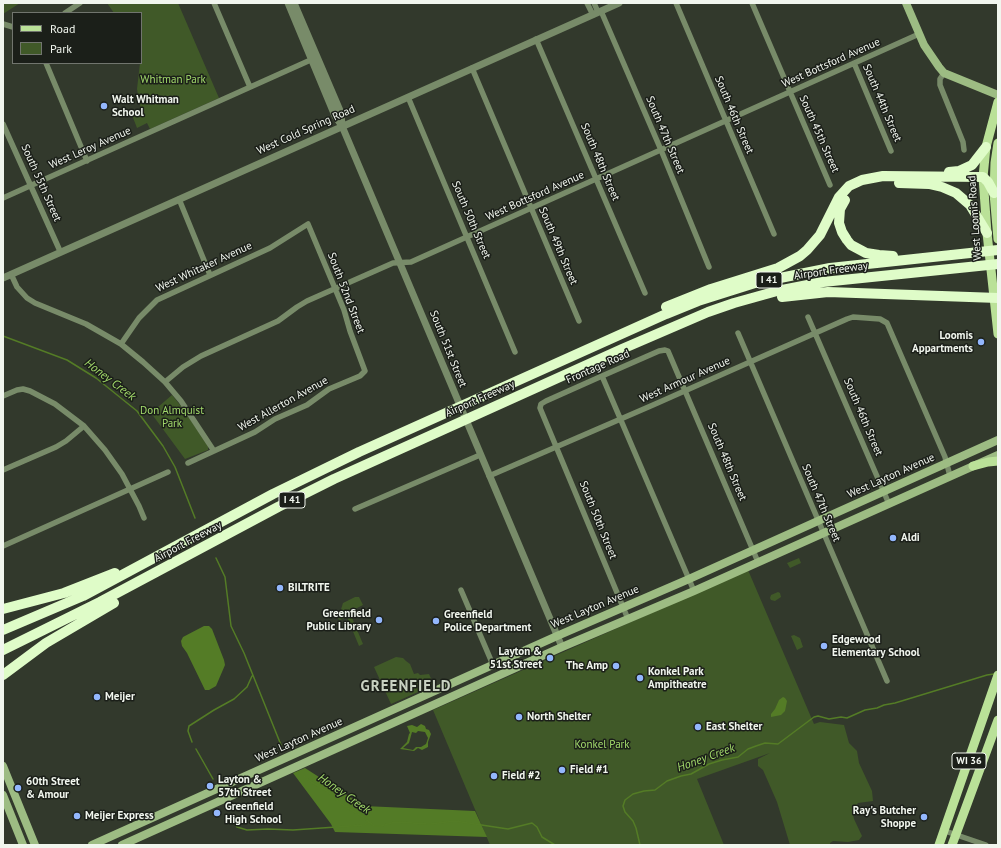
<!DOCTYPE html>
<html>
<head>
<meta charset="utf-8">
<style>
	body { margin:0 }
	#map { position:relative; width:1001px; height:848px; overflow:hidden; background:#32392c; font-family:"PT Sans",sans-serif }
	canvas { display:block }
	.frame { position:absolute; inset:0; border:4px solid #f1f6ee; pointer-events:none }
	.legend { position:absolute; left:12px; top:12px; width:130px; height:52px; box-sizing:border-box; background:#1b1f19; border:1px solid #71756e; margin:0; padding:5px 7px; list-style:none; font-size:12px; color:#f1f6ee }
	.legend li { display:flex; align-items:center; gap:8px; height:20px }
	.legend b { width:20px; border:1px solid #71756e }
</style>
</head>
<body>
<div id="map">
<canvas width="1001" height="848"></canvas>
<div class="frame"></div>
<ul class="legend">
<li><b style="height:5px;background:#bae198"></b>Road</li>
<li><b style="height:11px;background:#405928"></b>Park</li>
</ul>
</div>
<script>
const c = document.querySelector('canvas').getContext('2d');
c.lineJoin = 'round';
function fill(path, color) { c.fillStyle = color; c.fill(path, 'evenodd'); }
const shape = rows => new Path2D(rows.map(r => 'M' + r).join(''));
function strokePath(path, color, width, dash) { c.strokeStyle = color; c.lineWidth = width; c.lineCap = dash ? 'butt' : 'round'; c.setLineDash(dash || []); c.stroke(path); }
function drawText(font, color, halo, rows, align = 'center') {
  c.font = font + ' "PT Sans",sans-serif'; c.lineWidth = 3; c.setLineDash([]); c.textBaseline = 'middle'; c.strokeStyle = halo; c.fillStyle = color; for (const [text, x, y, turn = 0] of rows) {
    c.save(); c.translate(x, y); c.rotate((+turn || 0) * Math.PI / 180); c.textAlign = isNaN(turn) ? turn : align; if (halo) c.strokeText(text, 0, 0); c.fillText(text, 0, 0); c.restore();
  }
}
fill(shape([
	[3,3,20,3,3,14],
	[107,3,178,3,219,98,150,129,147,123,137,128,132,115,142,111,139,102,137,89,140,63,141,63,141,13,114,13],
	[172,395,184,410,208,446,208,450,185,459,151,413],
	[799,558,801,563,790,568,787,563],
	[748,570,814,724,820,722,844,725,849,743,857,751,859,763,872,791,873,801,858,803,852,811,854,819,862,836,859,840,848,842,833,841,830,843,830,845,790,845,777,802,763,770,758,766,758,759,770,753,697,779,724,845,490,845,433,710],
	[778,592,780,593,781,597,775,601,771,600,770,598,771,595],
	[355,597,359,597,363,605,357,608,357,610,350,613,363,644,359,646,347,617,340,620,338,619,343,603],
	[794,635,800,638,803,647,797,650,791,636],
	[396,657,403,658,406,661,410,664,414,674,418,673,420,675,429,674,434,685,391,704,374,667]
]), '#405928');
fill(shape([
	[305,768,364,806,475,811,487,837,335,832,331,824,293,773]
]), '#537b26');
fill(shape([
	[204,626,209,626,212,629,224,660,225,665,216,686,209,690,205,690,187,653,182,646,181,641,183,637],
	[783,697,785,698,787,701,785,711,781,715,771,717,771,714,775,709,779,700],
	[421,724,425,726,426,729,429,730,431,734,428,742,428,747,422,750,418,748,414,751,400,749,407,742,409,734,410,733,407,726,412,725,417,727],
	[418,731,425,732,428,738,426,744,421,747,416,747,413,750,403,748,409,743,412,732,416,733]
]), '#547c26');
strokePath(shape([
	[3,336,67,360,96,378,137,411,163,446,175,467,195,518],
	[216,558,225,577,231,626,244,653,281,745],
	[192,742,188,731,189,726,214,710,234,699,247,687,252,676],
	[196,749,213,779],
	[304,776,311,782,327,791,341,804,363,817,374,826,381,826,395,822,430,824,455,821,508,829,532,823,537,827,542,837,555,845],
	[230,817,237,827,247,830,268,829,293,830,365,825,369,822],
	[640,845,636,828,633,821,625,812,623,806,625,800,633,794,644,791,655,790,667,781,681,776,691,774,709,764,722,760,738,757,748,749,756,746,765,743,778,744,814,717,818,716,829,719,841,717,847,718,865,710,877,708,884,705,895,703,987,675,994,674]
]), '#547c26', 1.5);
strokePath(shape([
	[214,3,250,87],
	[587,3,593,15],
	[594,3,598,12],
	[676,3,774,234],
	[752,3,830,185],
	[601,11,661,150,709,267],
	[65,13,80,3],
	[3,24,13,27],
	[536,39,645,293],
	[46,63,87,161],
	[854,63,891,151],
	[472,68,579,321],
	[944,73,940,79,940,85,963,142,964,150],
	[408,97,515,352],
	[3,124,60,251],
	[3,198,315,58],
	[179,199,210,275],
	[11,274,17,287,27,298,35,303,86,324,121,344,143,362,165,382,181,401,214,451],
	[808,317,889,504],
	[738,333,887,681],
	[121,344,139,318,157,300,270,248,308,224,344,310,350,331,365,371,360,376,329,389,307,405,275,419,255,432,188,463],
	[602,376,694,591],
	[165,382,183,367,201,356,278,321,297,307,307,301,393,263,411,262,919,34],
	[3,396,17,390,23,389,30,391,55,404,84,426,105,450,122,474,139,506,144,518],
	[3,470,56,447,66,441,84,426],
	[489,476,653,405,847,319,853,317,880,319,887,323,945,457,950,476],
	[355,509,480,455],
	[3,546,168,472],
	[461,590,493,665],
	[628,619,540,408,541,404,546,401,602,376,659,351,665,350,668,351,758,562],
	[945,831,986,845]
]), '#788b69', 5.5);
strokePath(shape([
	[288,3,335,116,342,126,562,647],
	[294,3,341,113,342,126],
	[3,278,619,3]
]), '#788b69', 7);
strokePath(shape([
	[906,3,924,45,939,67,944,73,998,95],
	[3,766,35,845],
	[3,795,23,845],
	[92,845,557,636,689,579,998,440],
	[122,845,562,647,694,591,998,455]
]), '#9dbc83', 8);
strokePath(shape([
	[998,102,986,147,983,177,987,233,998,334],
	[998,143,995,163,994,193,998,239],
	[973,466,988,462,998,461],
	[939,845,998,675],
	[952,845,998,720]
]), '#bae198', 9);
strokePath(shape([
	[949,172,959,171,972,165,986,147],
	[899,183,929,184,942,187,956,193,970,205,987,233],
	[845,200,840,209,839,223,842,232,847,240,851,245,866,253,879,255,893,256],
	[782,297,828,292,998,298],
	[666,307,711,289,778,268,800,256,807,250,820,235,839,197,849,186,862,180,883,176,983,177,988,182,994,193],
	[3,609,64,593,115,573],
	[3,630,83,596,273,494,359,452,666,314,698,301,755,283,830,268,998,250],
	[3,650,100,602,278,507,334,479,622,349,708,312,734,303,777,291,823,282,998,264],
	[3,675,46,643,114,603]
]), '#dffcc8', 10);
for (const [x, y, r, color] of [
	[104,106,4,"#93b7fd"],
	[981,342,4,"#93b7fd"],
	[893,538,4,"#93b7fd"],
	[280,588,4,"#93b7fd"],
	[379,620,4,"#93b7fd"],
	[436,621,4,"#93b7fd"],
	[824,646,4,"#93b7fd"],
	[550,658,4,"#93b7fd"],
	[616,666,4,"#93b7fd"],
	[640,678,4,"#93b7fd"],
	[97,697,4,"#93b7fd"],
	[519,717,4,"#93b7fd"],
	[698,727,4,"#93b7fd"],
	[562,770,4,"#93b7fd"],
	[494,776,4,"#93b7fd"],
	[210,786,4,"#93b7fd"],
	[18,788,4,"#93b7fd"],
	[217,813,4,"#93b7fd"],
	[77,816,4,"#93b7fd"],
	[924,817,4,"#93b7fd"]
]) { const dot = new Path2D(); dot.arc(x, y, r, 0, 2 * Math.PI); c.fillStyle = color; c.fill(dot); strokePath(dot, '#1b1f19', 1.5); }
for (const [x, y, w] of [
	[769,280,26],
	[292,500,26],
	[969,761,34]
]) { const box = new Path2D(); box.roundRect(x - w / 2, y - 8, w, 16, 3); c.fillStyle = '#1b1f19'; c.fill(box); strokePath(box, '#f1f6ee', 1); }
drawText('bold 10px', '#f1f6ee', null, [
	["I 41",769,280],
	["I 41",292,500],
	["WI 36",969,761]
]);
drawText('11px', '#f1f6ee', '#1b1f19', [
	["West Bottsford Avenue",831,63,-24],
	["South 44th Street",882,103,67],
	["South 46th Street",734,115,67],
	["West Cold Spring Road",306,130,-24],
	["South 45th Street",819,134,66],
	["South 47th Street",665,135,67],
	["West Leroy Avenue",90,148,-24],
	["South 48th Street",600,162,67],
	["South 55th Street",41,183,66],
	["West Bottsford Avenue",535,196,-24],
	["West Loomis Road",975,218,-94],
	["South 50th Street",471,220,67],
	["South 49th Street",558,246,67],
	["West Whitaker Avenue",204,267,-25],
	["Airport Freeway",831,271,-8],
	["South 52nd Street",346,293,69],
	["South 51st Street",448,349,68],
	["Frontage Road",598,367,-24],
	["West Armour Avenue",685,380,-24],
	["Airport Freeway",480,399,-24],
	["West Allerton Avenue",283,404,-29],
	["South 46th Street",863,417,67],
	["South 48th Street",727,462,67],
	["West Layton Avenue",891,476,-24],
	["South 47th Street",821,503,67],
	["South 50th Street",598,520,68],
	["Airport Freeway",188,542,-28],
	["West Layton Avenue",595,607,-23],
	["West Layton Avenue",299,740,-24]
]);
drawText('11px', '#a3db6c', '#1b1f19', [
	["Whitman Park",173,80],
	["Don Almquist",172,411],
	["Park",172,424],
	["Konkel Park",602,745]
]);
drawText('bold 11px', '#f1f6ee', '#1b1f19', [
	["Walt Whitman",112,100],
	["School",112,113],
	["Loomis",973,336,"right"],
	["Appartments",973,349,"right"],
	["Aldi",901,538],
	["BILTRITE",288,588],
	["Greenfield",371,614,"right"],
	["Public Library",371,627,"right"],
	["Greenfield",444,615],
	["Police Department",444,628],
	["Edgewood",832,640],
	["Elementary School",832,653],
	["Layton &",542,652,"right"],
	["51st Street",542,665,"right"],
	["The Amp",608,666,"right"],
	["Konkel Park",648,672],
	["Ampitheatre",648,685],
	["Meijer",105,697],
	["North Shelter",527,717],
	["East Shelter",706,727],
	["Field #1",570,770],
	["Field #2",502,776],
	["Layton &",218,780],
	["57th Street",218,793],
	["60th Street",26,782],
	["& Amour",26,795],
	["Greenfield",225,807],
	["High School",225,820],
	["Ray's Butcher",916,811,"right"],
	["Shoppe",916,824,"right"],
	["Meijer Express",85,816]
], 'left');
drawText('italic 12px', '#a2d96a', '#1b1f19', [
	["Honey Creek",110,380,37],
	["Honey Creek",706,758,-20],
	["Honey Creek",344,794,35]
]);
c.letterSpacing = '1px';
drawText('bold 15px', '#c8d1c1', '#1b1f19', [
	["GREENFIELD",406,687]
]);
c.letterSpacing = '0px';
</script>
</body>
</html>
